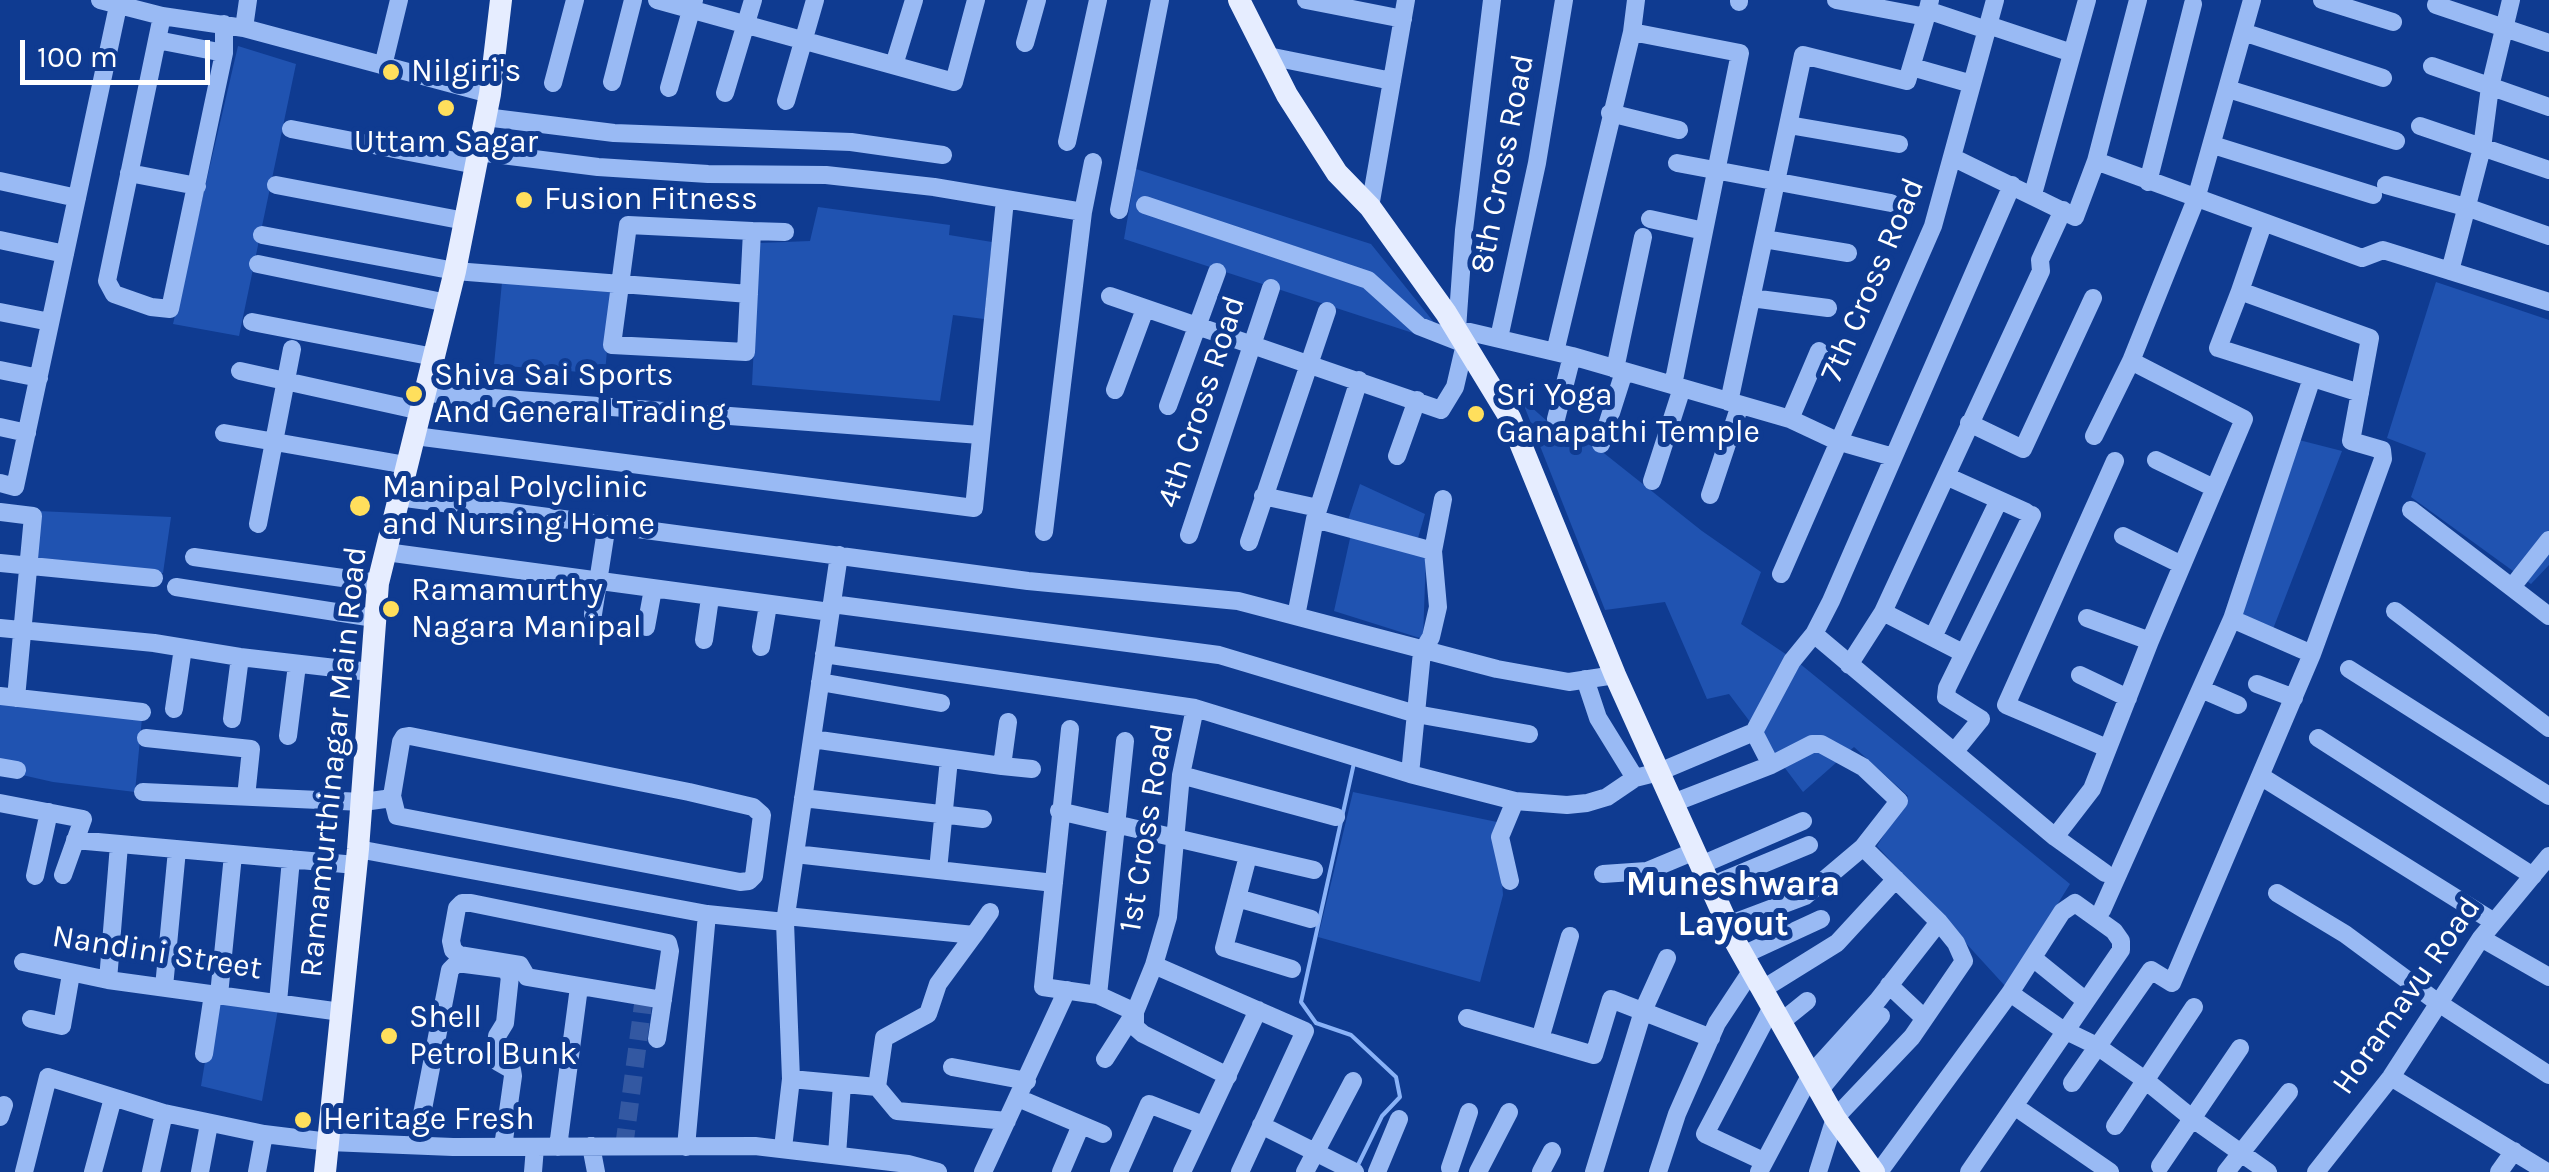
<!DOCTYPE html>
<html>
<head>
<meta charset="utf-8">
<style>
	body { margin:0 }
	#map { position:relative; width:2549px; height:1172px; overflow:hidden; background:#0f3b91; font-family:Karla,sans-serif }
	canvas { display:block }
	.scale { position:absolute; left:20px; top:40px; width:190px; height:45px; box-sizing:border-box; border:5px solid #fff; border-top:0; padding-left:12px; font-size:30px; line-height:35px; white-space:nowrap; color:#fff; -webkit-text-stroke:8px #0f3b91; paint-order:stroke }
</style>
</head>
<body>
<div id="map">
<canvas width="2549" height="1172"></canvas>
<div class="scale">100 m</div>
</div>
<script>
const c = document.querySelector('canvas').getContext('2d');
c.lineJoin = 'round';
function fill(path, color) { c.fillStyle = color; c.fill(path, 'evenodd'); }
const shape = rows => new Path2D(rows.map(r => 'M' + r).join(''));
function strokePath(path, color, width, dash) { c.strokeStyle = color; c.lineWidth = width; c.lineCap = dash ? 'butt' : 'round'; c.setLineDash(dash || []); c.stroke(path); }
function drawText(font, color, halo, rows, align = 'center') {
  c.font = font + ' Karla,sans-serif'; c.lineWidth = 10; c.setLineDash([]); c.textBaseline = 'middle'; c.strokeStyle = halo; c.fillStyle = color; for (const [text, x, y, turn = 0] of rows) {
    c.save(); c.translate(x, y); c.rotate((+turn || 0) * Math.PI / 180); c.textAlign = isNaN(turn) ? turn : align; if (halo) c.strokeText(text, 0, 0); c.fillText(text, 0, 0); c.restore();
  }
}
fill(shape([
	[238,46,296,64,239,336,173,324],
	[1136,169,1371,244,1453,346,1124,239],
	[818,207,950,225,949,235,992,242,984,319,953,315,940,401,752,385,759,243,810,241],
	[502,282,612,289,605,374,494,365],
	[2436,282,2549,320,2549,565,2531,584,2411,497,2426,453,2387,438],
	[1521,398,1556,429,1600,450,1702,531,1761,572,1741,624,1799,663,2070,884,2006,987,1877,846,1908,796,1854,747,1803,792,1729,694,1707,699,1665,602,1605,610],
	[2299,440,2342,451,2273,629,2238,616],
	[1360,484,1425,514,1418,538,1348,520],
	[38,511,171,517,163,573,33,562],
	[1351,534,1426,555,1423,639,1334,611],
	[0,703,142,718,135,792,53,782,0,770],
	[1353,792,1497,822,1503,895,1480,982,1318,937],
	[215,1001,278,1009,262,1101,201,1086]
]), '#2053b1');
strokePath(shape([
	[1354,763,1301,1002,1316,1023,1351,1035,1396,1077,1400,1097,1382,1116,1358,1165]
]), '#8ab3f8', 4);
strokePath(shape([
	[624,1147,644,997]
]), '#3358a2', 18, [18, 9]);
strokePath(shape([
	[100,0,162,16,244,28,490,94],
	[657,0,954,82,976,0],
	[1306,0,1403,19],
	[1492,0,1464,230,1457,329,1572,356,1790,419,1837,441,1893,457],
	[1836,0,1926,17,1930,0],
	[2322,0,2393,22],
	[1739,2,1739,0],
	[2436,5,2549,43],
	[1927,10,1987,30],
	[162,16,107,281,114,294,151,307,170,309,224,53,224,24],
	[1988,25,2072,53],
	[244,28,248,0],
	[1632,32,1740,53,1673,385],
	[2243,32,2383,78],
	[157,40,224,53],
	[1025,43,1037,0],
	[1268,56,1392,81],
	[894,65,914,0],
	[383,66,399,0],
	[2432,66,2549,107],
	[1912,67,1972,84],
	[612,82,633,0],
	[553,83,575,0],
	[669,88,694,0],
	[2228,89,2396,141],
	[725,93,753,0],
	[786,101,815,0],
	[1610,113,1679,130],
	[485,117,614,133,851,142,943,155],
	[1789,125,1899,144],
	[2420,126,2549,170],
	[291,129,476,165],
	[1067,142,1098,0],
	[2213,145,2373,195],
	[478,152,598,167,708,174,826,175,934,187,1083,212],
	[1954,158,2075,217,2096,161,2138,0],
	[2096,161,2362,258,2383,250,2549,302],
	[1677,163,1891,203],
	[129,173,197,186],
	[0,181,77,198],
	[2148,182,2193,4],
	[276,185,465,221],
	[2386,185,2469,208,2549,236],
	[2033,194,2087,0],
	[1370,207,1406,0],
	[1119,210,1160,0],
	[1650,219,1704,231],
	[752,231,628,225,612,345,746,352,752,231,785,232],
	[262,235,455,271,749,294],
	[1764,239,1848,253],
	[0,240,65,254],
	[258,264,447,303],
	[2450,271,2482,148,2490,87,2511,0],
	[2240,291,2218,348,2360,393],
	[1110,296,1441,410,1455,387,1465,344,1419,326,1368,280,1145,205],
	[1751,298,1828,308],
	[0,312,50,322],
	[252,322,434,357],
	[1499,338,1537,163,1564,0],
	[1555,352,1632,32,1636,0],
	[1615,369,1643,237],
	[0,370,39,378],
	[240,371,421,411],
	[1115,390,1145,309],
	[427,393,980,435],
	[1729,402,1803,55,1907,81,1926,17],
	[1168,406,1217,272],
	[1556,419,1572,356],
	[1790,419,1819,351],
	[1969,423,2023,449,2093,298],
	[0,427,27,433],
	[224,433,406,465],
	[415,436,974,508,1005,200],
	[2094,436,2131,361,2196,199,2252,0],
	[1601,444,1624,372],
	[1397,456,1417,400],
	[2156,460,2214,488],
	[1946,476,2026,512],
	[1652,481,1682,388],
	[0,483,15,487,118,6],
	[1710,495,1740,405],
	[1263,496,1318,508],
	[398,497,1028,581,1238,601,1497,669,1569,682,1615,675],
	[2411,510,2549,616],
	[0,512,33,516,16,698],
	[1315,519,1433,551,1438,607,1431,637,1422,652,1410,774],
	[258,524,292,349],
	[1044,532,1083,212,1093,162],
	[1189,535,1271,288],
	[2123,536,2182,565],
	[1249,542,1327,311],
	[1433,551,1443,499],
	[386,552,830,612],
	[194,557,378,583],
	[0,563,154,578],
	[1781,574,1933,226,1995,0],
	[176,587,374,618],
	[2512,587,2549,540],
	[832,604,1219,655,1416,714,1529,734],
	[2395,611,2549,728],
	[1883,612,1959,651],
	[593,614,607,524],
	[1296,616,1315,519,1359,380],
	[2087,618,2150,641],
	[2232,619,2312,654],
	[646,627,653,589],
	[0,628,154,643,240,657,370,672],
	[1814,634,2055,837,2105,873],
	[1933,637,1999,500],
	[704,640,710,598],
	[761,647,768,605],
	[824,654,1195,708,1410,774,1515,801,1500,837,1510,881],
	[1849,665,1883,612,2041,271,2040,260,2063,210],
	[2349,669,2549,796],
	[2080,675,2128,698],
	[1585,679,1598,718,1635,778],
	[820,682,941,703],
	[2257,684,2294,698],
	[2201,689,2238,705],
	[0,696,142,712],
	[174,709,183,648],
	[232,719,240,657],
	[1008,722,1002,766,1032,769],
	[1070,729,1043,987,1098,995,1135,1012],
	[1754,732,1771,765,1812,744,1821,744,1863,767,1899,801,1863,847,1939,922,1956,943,1964,961,1912,1037,1835,1118,1818,1172],
	[288,736,297,665],
	[146,738,251,749,246,797],
	[2318,738,2533,876],
	[812,739,1002,766],
	[2107,748,2006,705,2115,461],
	[1955,751,1981,719,1946,697,1947,688,2032,515],
	[0,767,17,770],
	[1181,775,1336,817],
	[2262,777,2494,922],
	[143,792,363,802,385,799,392,796,401,742,404,737,410,736,689,792,753,807,762,815,754,876,749,881,740,882,397,816,392,796],
	[803,798,983,819],
	[1515,801,1567,805,1587,803,1607,797,1635,778,1659,772,1754,732,1792,661,1814,634,1831,601,2012,185],
	[0,803,83,819,63,875],
	[1673,803,1771,765],
	[1059,811,1314,870],
	[2055,837,2092,789,2150,641,2244,419,2131,361],
	[75,840,356,865],
	[358,849,707,914,785,922],
	[795,854,1054,883],
	[1248,856,1224,948,1292,969],
	[1701,865,1803,821],
	[938,870,949,759],
	[1603,874,1647,871,1695,851],
	[35,876,49,812],
	[1710,886,1809,845],
	[2277,893,2345,934,2437,1002,2549,1075],
	[1237,898,1311,919],
	[2102,910,2232,619,2312,378],
	[1728,925,1805,896,1863,847],
	[974,935,990,912],
	[2481,938,2549,977],
	[1743,955,1821,919],
	[2033,958,2086,1001],
	[23,962,108,980,341,1012],
	[1154,965,1305,1031,1240,1172],
	[108,980,119,845],
	[1889,985,1924,1018],
	[164,987,177,850],
	[1763,989,1837,943,1896,879],
	[2010,993,2060,1028,2097,1046,2145,1080,2193,1119,2268,1172],
	[219,995,233,855],
	[1098,995,1125,741],
	[278,1002,291,859],
	[1135,1012,1135,1027,1143,1034,1228,1076],
	[1467,1018,1594,1055,1611,999,1711,1038],
	[31,1019,62,1026,71,974],
	[1781,1022,1807,1001],
	[657,1039,670,951,668,943,471,903,462,903,457,908,451,941,453,950,459,955,520,965,527,977,663,1000],
	[1540,1039,1570,936],
	[204,1054,213,994],
	[1105,1059,1135,1012,1154,965,1168,917,1181,775,1195,708],
	[952,1067,1027,1081],
	[2391,1077,2547,1172],
	[791,1079,785,922,839,555],
	[2072,1083,2151,970,2172,983,2312,654,2383,459,2382,450,2351,441,2370,338,2240,291,2263,224],
	[877,1087,897,1111,1007,1121],
	[1819,1091,1881,1016],
	[1018,1098,1103,1134],
	[2023,1112,2110,1172],
	[0,1117,4,1105],
	[1261,1125,1355,1172],
	[2115,1126,2194,1007],
	[264,1134,329,1142,453,1147,755,1146,908,1164,938,1172],
	[416,1145,450,970,457,963,504,969,510,976,505,1023,497,1036,496,1055,498,1062,512,1070,513,1076,503,1147],
	[591,1146,596,1172],
	[558,1147,579,987],
	[686,1147,707,914],
	[783,1148,791,1079,877,1087,884,1038,928,1014,938,984,974,935,786,916],
	[837,1155,842,1084],
	[1763,1161,1705,1134,1772,1007],
	[2160,1166,2240,1048],
	[1450,1168,1469,1112],
	[24,1172,48,1077,164,1113,264,1134,257,1172],
	[93,1172,113,1098],
	[151,1172,164,1113],
	[200,1172,209,1124],
	[533,1172,535,1147],
	[983,1172,1067,990],
	[1061,1172,1081,1125],
	[1119,1172,1149,1104,1203,1125],
	[1182,1172,1258,1010],
	[1305,1172,1353,1081],
	[1377,1172,1399,1119],
	[1478,1172,1509,1112],
	[1541,1172,1552,1151],
	[1594,1172,1643,1011,1667,958],
	[1658,1172,1677,1114,1717,1023,1752,970],
	[1759,1172,1811,1074,1878,1000,1939,922],
	[1879,1172,2010,993,2062,912,2075,903,2114,931,2121,941,2121,950,1969,1172],
	[2226,1172,2289,1092],
	[2316,1172,2391,1077,2481,938,2549,856],
	[2499,1172,2514,1151]
]), '#99baf4', 18);
strokePath(shape([
	[1239,0,1287,95,1337,173,1370,207,1446,313,1510,418,1615,675,1736,943,1835,1118,1874,1172],
	[325,1172,358,849,378,583,455,271,490,94,501,0]
]), '#e6edff', 22);
for (const [x, y, r, color] of [
	[391,72,10,"#ffdf5c"],
	[446,108,10,"#ffdf5c"],
	[524,200,10,"#ffdf5c"],
	[414,394,10,"#ffdf5c"],
	[1476,414,10,"#ffdf5c"],
	[360,506,12,"#ffdf5c"],
	[391,609,10,"#ffdf5c"],
	[389,1036,10,"#ffdf5c"],
	[303,1120,10,"#ffdf5c"]
]) { const dot = new Path2D(); dot.arc(x, y, r, 0, 2 * Math.PI); c.fillStyle = color; c.fill(dot); strokePath(dot, '#0f3b91', 4); }
drawText('32px', '#fff', '#0f3b91', [
	["Nilgiri's",411,72],
	["Uttam Sagar",446,143,"center"],
	["Fusion Fitness",544,200],
	["Shiva Sai Sports",434,376],
	["And General Trading",434,413],
	["Sri Yoga",1496,396],
	["Ganapathi Temple",1496,433],
	["Manipal Polyclinic",382,488],
	["and Nursing Home",382,525],
	["Ramamurthy",411,591],
	["Nagara Manipal",411,628],
	["Shell",409,1018],
	["Petrol Bunk",409,1055],
	["Heritage Fresh",323,1120]
], 'left');
drawText('32px', '#fff', '#0f3b91', [
	["8th Cross Road",1503,164,-79],
	["7th Cross Road",1873,280,-67],
	["4th Cross Road",1202,402,-72],
	["Ramamurthinagar Main Road",334,762,-84],
	["1st Cross Road",1147,828,-81],
	["Nandini Street",157,953,9],
	["Horamavu Road",2407,996,-55]
]);
drawText('bold 35px', '#fff', '#0f3b91', [
	["Muneshwara",1733,885],
	["Layout",1733,925]
]);
</script>
</body>
</html>
